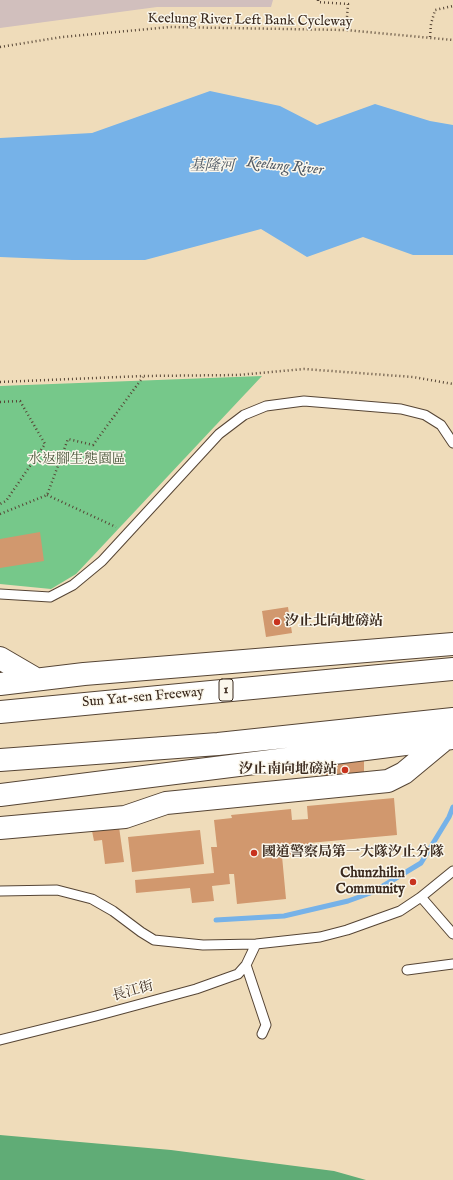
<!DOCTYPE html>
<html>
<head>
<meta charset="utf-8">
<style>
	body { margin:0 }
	canvas { display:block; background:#efdcba }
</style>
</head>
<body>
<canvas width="453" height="1180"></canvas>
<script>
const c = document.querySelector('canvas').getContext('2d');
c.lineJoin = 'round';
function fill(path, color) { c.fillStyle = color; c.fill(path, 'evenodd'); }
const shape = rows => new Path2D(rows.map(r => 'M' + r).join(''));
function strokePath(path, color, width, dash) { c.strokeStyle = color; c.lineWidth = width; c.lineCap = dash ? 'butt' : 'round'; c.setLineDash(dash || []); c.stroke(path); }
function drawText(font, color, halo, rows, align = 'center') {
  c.font = font + ' "IM FELL English","Noto Serif TC",serif'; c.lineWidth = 3; c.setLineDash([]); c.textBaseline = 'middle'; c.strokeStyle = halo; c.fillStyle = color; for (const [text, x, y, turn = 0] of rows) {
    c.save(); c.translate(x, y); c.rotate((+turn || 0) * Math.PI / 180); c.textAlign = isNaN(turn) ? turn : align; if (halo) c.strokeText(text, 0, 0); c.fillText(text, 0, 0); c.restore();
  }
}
fill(shape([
	[0,0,273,0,271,7,157,7,0,28]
]), '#d1bfbd');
fill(shape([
	[262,376,76,574,51,589,0,584,0,386]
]), '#76c88a');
fill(shape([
	[0,1135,171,1150,334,1171,366,1180,0,1180]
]), '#60ac76');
fill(shape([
	[210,91,280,106,317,125,375,104,430,121,453,125,453,255,413,255,363,237,307,257,261,229,145,260,72,260,0,257,0,138,92,133]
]), '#76b2e8');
strokePath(shape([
	[216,920,284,916,348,901,373,892,421,863,449,817,453,807]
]), '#76b2e8', 5);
fill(shape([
	[40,532,44,561,0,568,0,539],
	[288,607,292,633,266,637,262,611],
	[364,761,364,777,326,779,325,763],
	[394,798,397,835,309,843,310,849,295,851,295,855,282,856,286,899,237,904,234,874,229,874,230,884,212,886,214,901,192,903,190,888,136,893,135,880,214,873,211,847,217,847,214,820,232,818,231,815,291,809,292,820,308,819,307,806],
	[119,827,124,862,105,864,102,840,94,841,92,831],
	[200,830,204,864,132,872,128,837]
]), '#d1986e');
const service = shape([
	[0,594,50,597,73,585,102,561,219,434,244,415,266,406,304,401,401,409,425,415,441,425,453,443],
	[0,891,57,890,92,899,113,911,141,932,154,940,203,945,256,944,320,937,347,930,400,911,421,897,453,871],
	[421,897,453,934],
	[246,965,266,1025,262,1034],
	[407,970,453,964],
	[0,1040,96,1016,196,989,238,974,246,965,256,944]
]);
const motorway = shape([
	[0,658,36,679],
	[0,684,84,674,453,644],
	[0,712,453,669],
	[0,760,218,744,453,719],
	[0,795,445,739],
	[0,828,125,817,166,803,388,781,404,773,445,739,453,738]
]);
strokePath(service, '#564535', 11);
strokePath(motorway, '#564535', 24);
strokePath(shape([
	[318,0,318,2,348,4,346,30],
	[430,37,431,24,435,10,453,6],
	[0,47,62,37,170,27,346,30,453,40],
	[0,382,143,376,238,375,304,369,413,377,453,384],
	[0,402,20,401,45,444,6,501,0,504],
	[47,495,116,527],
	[0,514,47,495,68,439,93,445,143,377]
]), '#564535', 2.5, [1, 3]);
strokePath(service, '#fff', 9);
strokePath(motorway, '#fff', 22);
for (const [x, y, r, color] of [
	[277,622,4,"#c8321e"],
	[345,770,4,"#c8321e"],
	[254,853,4,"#c8321e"],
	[413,882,4,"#c8321e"]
]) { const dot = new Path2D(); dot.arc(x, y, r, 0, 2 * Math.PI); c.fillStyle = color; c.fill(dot); strokePath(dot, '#fbf7ec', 1.5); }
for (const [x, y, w] of [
	[226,690,14]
]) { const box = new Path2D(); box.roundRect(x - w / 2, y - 11, w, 22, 3); c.fillStyle = '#fbf7ec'; c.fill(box); strokePath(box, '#3b2a1e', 1); }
drawText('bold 13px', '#3b2a1e', null, [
	["1",226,690]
]);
drawText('14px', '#3b2a1e', '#fbf7ec', [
	["Keelung River Left Bank Cycleway",250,21,1],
	["Sun Yat-sen Freeway",143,698,-5],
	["長江街",133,992,-15]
]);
drawText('14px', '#4d593e', '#fbf7ec', [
	["水返腳生態園區",77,460]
]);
drawText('bold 14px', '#3b2a1e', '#fbf7ec', [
	["汐止北向地磅站",285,622],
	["汐止南向地磅站",337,770,"right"],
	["國道警察局第一大隊汐止分隊",262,853],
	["Chunzhilin",405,874,"right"],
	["Community",405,890,"right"]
], 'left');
drawText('italic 15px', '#505a65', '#fbf7ec', [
	["基隆河",212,167],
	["Keelung River",285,167,6]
]);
</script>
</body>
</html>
